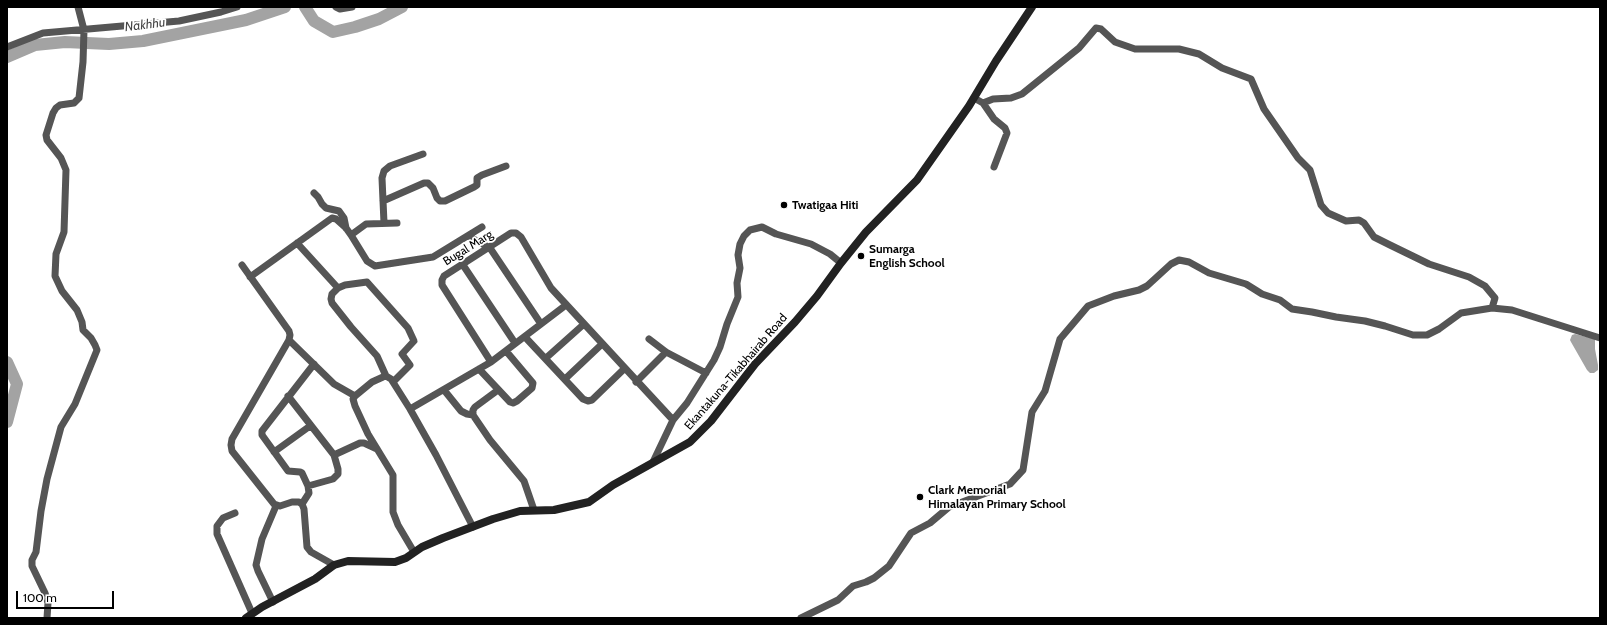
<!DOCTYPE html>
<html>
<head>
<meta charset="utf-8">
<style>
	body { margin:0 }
	#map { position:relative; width:1607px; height:625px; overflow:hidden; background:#fff; font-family:Cabin,sans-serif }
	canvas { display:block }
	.frame { position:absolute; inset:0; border:8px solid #000; pointer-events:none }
	.scale { position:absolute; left:16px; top:591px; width:98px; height:18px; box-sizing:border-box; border:2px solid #000; border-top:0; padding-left:5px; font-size:12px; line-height:14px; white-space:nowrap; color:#000; -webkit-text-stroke:3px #fff; paint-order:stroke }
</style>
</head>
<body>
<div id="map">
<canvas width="1607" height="625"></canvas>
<div class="frame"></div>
<div class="scale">100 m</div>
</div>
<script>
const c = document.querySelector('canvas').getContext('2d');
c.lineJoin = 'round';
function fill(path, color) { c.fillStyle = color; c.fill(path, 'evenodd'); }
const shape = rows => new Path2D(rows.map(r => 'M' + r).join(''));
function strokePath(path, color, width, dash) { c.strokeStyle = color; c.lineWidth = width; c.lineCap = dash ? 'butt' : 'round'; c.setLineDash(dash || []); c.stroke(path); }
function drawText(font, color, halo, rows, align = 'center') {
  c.font = font + ' Cabin,sans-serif'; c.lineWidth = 3.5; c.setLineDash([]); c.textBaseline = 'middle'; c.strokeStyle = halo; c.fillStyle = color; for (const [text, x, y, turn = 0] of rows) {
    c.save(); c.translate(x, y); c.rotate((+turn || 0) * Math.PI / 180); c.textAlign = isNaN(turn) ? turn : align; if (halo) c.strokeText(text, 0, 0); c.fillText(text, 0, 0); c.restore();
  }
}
fill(shape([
	[1575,334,1595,339,1595,349,1598,365,1598,370,1594,373,1590,373,1587,370,1571,342,1570,340,1572,335]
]), '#a3a3a3');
strokePath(shape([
	[305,7,314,21,333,32,355,27,379,19,402,7],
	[7,57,35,45,65,42,109,44,143,41,246,20,285,7],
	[7,362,17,384,7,422]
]), '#a3a3a3', 12);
strokePath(shape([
	[336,7,340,9,352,7],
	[7,47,43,33,179,21,221,12,237,7],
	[974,98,983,103,994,119,1005,128,1007,133,994,167],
	[983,103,993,99,1011,98,1022,94,1079,48,1096,28,1101,29,1115,42,1135,49,1179,49,1199,54,1222,68,1251,79,1264,109,1298,158,1310,170,1321,205,1328,213,1346,221,1359,220,1364,223,1374,237,1390,245,1429,264,1469,277,1485,286,1495,298,1492,308],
	[314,193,318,197,322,204,326,208,339,211,344,218,346,228],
	[383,201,424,183,428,183,433,188,437,198,440,201,445,201,474,187,477,185,477,178,482,175,506,166],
	[384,223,382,178,384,171,390,166,423,154],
	[351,235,366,224,397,223],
	[468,236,490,248,541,324],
	[297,243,338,288],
	[242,265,289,331,290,335,289,340,232,439,231,445,232,451,274,504,280,506,292,502,299,502,302,504,304,509,307,547,311,552,334,565],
	[463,265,515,343],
	[250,277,332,218,336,219,346,228,351,235,367,261,375,266,433,257,482,227],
	[525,337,583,399,588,401,592,400,624,369],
	[649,339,666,352,706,373],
	[289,340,334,384,355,396],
	[546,358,584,324],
	[491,362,442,285,442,280,444,276,511,233,516,233,521,237,551,288,673,420],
	[479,369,510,402,513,403,517,401,532,388,533,383,506,351],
	[386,376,377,356,351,327,332,303,331,299,332,294,338,288,345,285,367,282,408,328,414,341,402,354,410,365,393,382],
	[565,379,602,344],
	[636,382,666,352],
	[444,390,461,411,467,414,473,415],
	[498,390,475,407,473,410,473,415,490,440,524,481,534,510],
	[288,396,334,455,338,469,338,474,333,479,308,486],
	[410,409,491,362,566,305],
	[274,452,310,426],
	[334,455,360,443,364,443,377,449],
	[653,462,673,420,687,403,714,360,720,347,727,324,738,297,737,283,740,268,738,255,740,244,744,236,750,230,762,227,776,234,811,244,830,254,841,263],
	[302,504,309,493,308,486,302,473,300,472,288,471,262,435,262,431,314,364],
	[235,513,223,518,217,526,217,534,252,613],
	[414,552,398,525,393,512,393,475,368,434,355,406,353,399,355,396,372,382,383,377,386,376,391,379,410,409,436,455,473,527],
	[273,602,258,571,256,565,262,539,276,506],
	[47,618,48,603,45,593,32,566,32,560,36,552,41,511,47,479,61,427,75,404,97,350,95,345,91,338,83,330,82,322,77,310,62,291,55,276,56,254,64,232,66,170,61,158,47,140,46,135,53,113,56,108,60,105,74,103,79,98,83,62,84,30,78,7],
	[801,618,838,600,853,586,866,582,874,578,889,566,911,533,930,523,949,507,1010,484,1023,470,1032,412,1045,391,1060,339,1088,306,1114,296,1139,290,1147,286,1171,264,1179,260,1189,262,1209,273,1246,284,1262,294,1280,300,1292,309,1312,312,1336,317,1365,321,1385,326,1413,335,1427,335,1439,329,1461,313,1492,308,1512,310,1600,338]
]), '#555', 7);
strokePath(shape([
	[246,618,262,607,315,579,334,565,348,561,395,562,406,558,422,547,443,538,493,519,520,511,554,510,589,502,613,485,690,442,711,421,755,364,795,322,817,296,841,263,866,232,917,180,969,106,996,61,1032,7]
]), '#222', 8);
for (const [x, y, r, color] of [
	[784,205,4,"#000"],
	[861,256,4,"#000"],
	[920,497,4,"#000"]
]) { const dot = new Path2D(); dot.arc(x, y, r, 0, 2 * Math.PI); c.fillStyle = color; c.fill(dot); strokePath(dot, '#fff', 1.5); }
drawText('bold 12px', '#000', '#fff', [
	["Twatigaa Hiti",792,205],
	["Sumarga",869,249],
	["English School",869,263],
	["Clark Memorial",928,490],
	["Himalayan Primary School",928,504]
], 'left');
drawText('12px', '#000', '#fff', [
	["Bugal Marg",468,248,-32],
	["Ekantakuna-Tikabhairab Road",736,372,-49]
]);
drawText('italic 13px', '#444', '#fff', [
	["Nakhhu",145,25,-7]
]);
</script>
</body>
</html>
